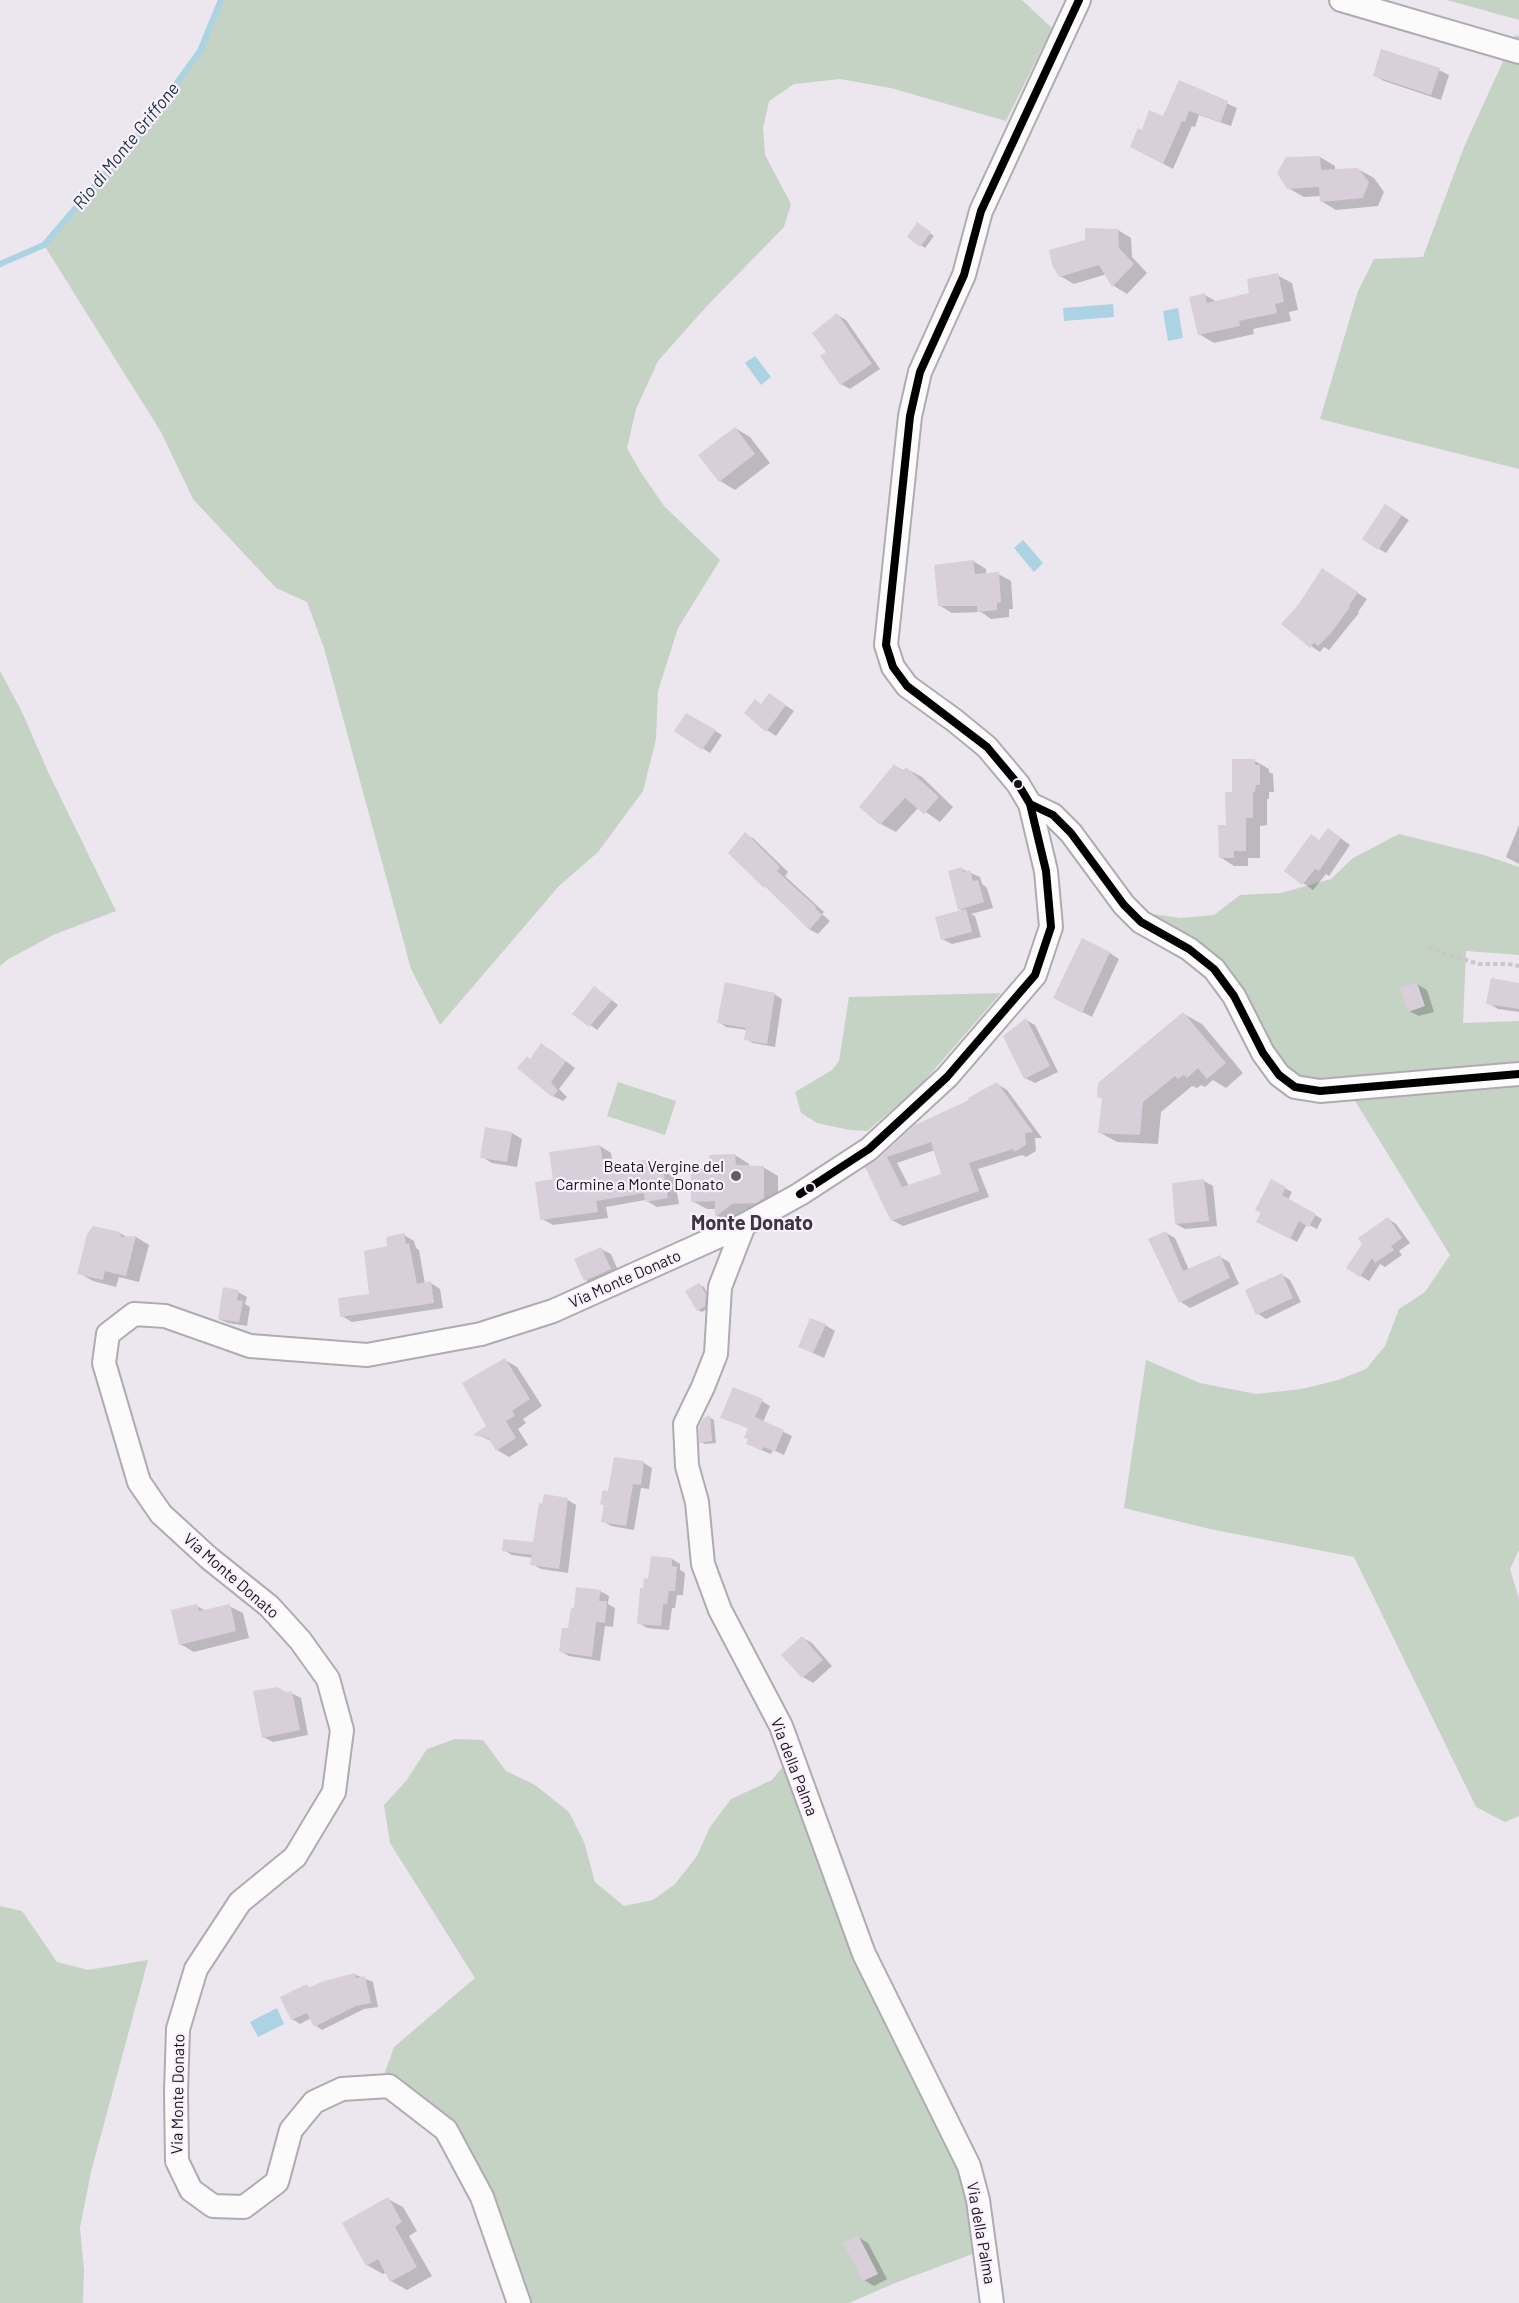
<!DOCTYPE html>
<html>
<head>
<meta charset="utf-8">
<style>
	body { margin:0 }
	canvas { display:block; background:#ece6ee }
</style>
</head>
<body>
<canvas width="1519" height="2303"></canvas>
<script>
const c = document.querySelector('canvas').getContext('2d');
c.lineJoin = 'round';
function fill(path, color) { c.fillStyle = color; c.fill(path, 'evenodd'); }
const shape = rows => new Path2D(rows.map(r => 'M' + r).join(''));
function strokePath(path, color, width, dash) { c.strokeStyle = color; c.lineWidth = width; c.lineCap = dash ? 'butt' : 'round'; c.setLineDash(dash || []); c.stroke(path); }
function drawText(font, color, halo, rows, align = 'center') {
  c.font = font + ' Barlow,sans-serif'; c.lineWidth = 4.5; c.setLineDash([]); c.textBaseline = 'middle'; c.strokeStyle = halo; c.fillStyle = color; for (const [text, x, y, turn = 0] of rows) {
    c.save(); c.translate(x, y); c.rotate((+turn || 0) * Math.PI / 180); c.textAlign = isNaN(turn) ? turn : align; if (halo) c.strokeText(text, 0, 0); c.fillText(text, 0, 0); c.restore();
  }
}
fill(shape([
	[221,0,1022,0,1052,28,1006,121,891,88,840,79,794,84,769,101,763,128,765,155,791,204,784,227,706,307,658,361,636,409,627,448,640,471,664,506,720,560,678,628,658,691,656,739,643,791,598,852,559,886,440,1025,411,969,324,648,307,602,276,588,193,499,161,432,44,245,81,206,144,128,200,51],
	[1447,0,1519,0,1519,20],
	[1515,35,1519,36,1519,469,1320,419,1358,291,1374,259,1423,257,1464,147],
	[0,671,22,712,49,774,116,911,53,935,7,960,0,966],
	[1399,834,1484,855,1519,867,1519,955,1466,951,1463,1023,1519,1021,1519,1074,1295,1087,1234,996,1146,913,1180,918,1214,915,1240,895,1281,893,1331,879,1353,858],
	[1001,993,919,1087,867,1131,850,1130,817,1123,801,1113,795,1092,832,1070,839,1061,849,997],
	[1519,1078,1519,1550,1510,1569,1519,1599,1519,1816,1505,1822,1476,1807,1354,1557,1210,1529,1124,1508,1146,1360,1200,1383,1256,1394,1302,1389,1338,1380,1366,1369,1385,1346,1399,1309,1425,1292,1450,1255,1352,1096],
	[618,1082,676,1101,665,1135,607,1116],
	[455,1739,483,1740,506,1771,535,1785,569,1812,584,1842,595,1882,624,1906,653,1900,675,1884,697,1856,710,1827,731,1799,772,1780,791,1757,959,2156,978,2252,895,2283,849,2303,515,2303,510,2275,424,2108,384,2075,394,2047,475,1978,390,1843,384,1805,406,1781,427,1749],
	[0,1906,22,1911,57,1962,88,1970,148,1960,91,2172,80,2228,84,2270,83,2303,0,2303]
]), '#c4d3c3');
fill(shape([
	[1113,304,1114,317,1064,321,1063,308],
	[1178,308,1183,338,1168,341,1163,311],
	[755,356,771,377,761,385,745,363],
	[1023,540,1043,563,1034,572,1014,548],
	[277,2008,284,2024,258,2037,250,2022]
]), '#abd3e4');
fill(shape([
	[1439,70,1449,75,1441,100,1384,81,1375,76],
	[1180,82,1237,108,1231,126,1199,115,1195,127,1192,126,1173,169,1141,152,1164,118],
	[1320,157,1335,166,1335,171,1358,169,1374,178,1384,192,1378,206,1336,210,1321,201,1321,196,1304,197,1288,188],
	[922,227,934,236,925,248,921,245],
	[1118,230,1131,238,1132,257,1147,273,1127,294,1114,286,1107,274,1074,284,1060,276],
	[1277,275,1292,283,1298,310,1289,312,1291,321,1253,329,1254,334,1214,343,1199,334,1205,295,1217,302,1251,294],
	[837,315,846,320,880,369,850,389,841,384,828,352],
	[735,428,750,437,770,463,735,490,720,481],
	[1393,510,1409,520,1386,553,1379,549],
	[973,561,986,569,986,575,998,574,1011,581,1013,609,1009,609,1009,617,991,619,981,612,952,613,939,605],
	[1332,576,1367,599,1358,612,1359,613,1329,650,1324,647,1320,652,1311,646],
	[778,700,794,711,776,736,767,730,762,705],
	[703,724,722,735,710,753,676,731],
	[1255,761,1269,769,1269,772,1273,774,1274,792,1269,792,1269,799,1267,799,1267,825,1260,826,1260,858,1248,858,1248,866,1234,866,1220,857,1234,794],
	[895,766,905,771,907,769,922,777,953,807,940,822,919,807,896,832,881,824],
	[1519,825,1519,864,1506,857],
	[1329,830,1350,845,1329,876,1326,874,1313,890,1286,871,1320,841],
	[745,834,754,839,788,872,785,876,824,912,822,914,830,921,818,934,809,929,730,852],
	[962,869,980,877,982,884,987,888,993,908,971,914,975,916,981,937,952,944,942,939,964,911,959,909],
	[1110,953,1119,959,1092,1017,1065,1003],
	[1417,984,1427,990,1434,1012,1419,1016,1409,1011],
	[1519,984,1519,1012,1498,1009,1488,1003],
	[601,992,618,1005,597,1030,574,1013],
	[774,994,782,999,775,1047,753,1043,746,1039,747,1030,726,1027,719,1022],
	[1184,1014,1202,1024,1243,1073,1226,1088,1213,1080,1205,1087,1201,1085,1197,1088,1192,1086,1161,1112,1158,1144,1117,1142,1099,1132,1103,1099,1099,1096],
	[1026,1020,1035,1025,1058,1072,1035,1083,1025,1078],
	[551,1050,575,1068,559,1089,567,1097,563,1101,553,1096,531,1060],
	[997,1084,1007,1090,1042,1138,1035,1138,1036,1151,1026,1157,1022,1155,978,1169,989,1197,903,1226,892,1220,867,1168],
	[935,1150,943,1175,909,1186,897,1163],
	[512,1133,522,1139,517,1167,492,1163,482,1157],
	[600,1146,611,1153,613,1167,652,1161,663,1167,663,1171,674,1177,679,1204,657,1207,645,1200,606,1207,608,1218,553,1225,542,1219,555,1181],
	[735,1155,749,1164,749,1167,763,1167,778,1176,778,1206,730,1224,717,1216,717,1209,707,1209,692,1201,710,1169],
	[1204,1181,1213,1186,1217,1226,1185,1229,1176,1224],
	[1272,1181,1292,1192,1288,1200,1322,1219,1317,1229,1307,1224,1297,1242,1258,1221],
	[1388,1219,1396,1224,1410,1243,1399,1251,1402,1255,1385,1267,1380,1264,1369,1281,1348,1268],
	[120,1233,128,1238,136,1237,149,1245,139,1282,119,1277,116,1287,93,1281,79,1273],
	[1166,1233,1175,1238,1189,1270,1220,1257,1229,1262,1239,1284,1190,1308,1181,1302,1150,1240],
	[404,1235,414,1241,416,1248,419,1250,425,1284,431,1283,440,1289,443,1308,352,1322,342,1316,371,1295,389,1248],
	[601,1249,611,1254,620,1275,595,1286,586,1280],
	[1282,1275,1290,1280,1301,1302,1266,1319,1258,1314],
	[699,1285,704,1287,710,1298,709,1308,702,1312,698,1310],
	[238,1292,247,1297,245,1304,250,1307,247,1326,228,1323,219,1319],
	[825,1325,835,1331,824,1358,800,1347],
	[505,1360,517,1367,542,1406,523,1419,526,1423,518,1429,528,1445,509,1457,497,1450,493,1442,476,1434,488,1426],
	[762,1401,770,1406,763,1422,792,1436,784,1455,773,1450,771,1454,756,1448,750,1429,722,1417],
	[709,1417,714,1420,716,1443,705,1444,701,1442],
	[615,1459,644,1463,652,1468,649,1489,641,1488,634,1530,611,1526,603,1521,606,1506,601,1504,610,1493],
	[568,1500,576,1505,568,1573,541,1569,532,1564,533,1558,512,1555,504,1550,534,1543],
	[672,1559,680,1564,680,1570,685,1573,683,1595,677,1595,675,1608,672,1608,669,1630,647,1628,639,1623,645,1590,649,1580],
	[600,1591,609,1596,608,1604,615,1608,613,1627,605,1626,600,1661,569,1656,560,1651,570,1630],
	[197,1606,206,1611,229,1606,243,1613,249,1638,194,1652,180,1644],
	[803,1638,812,1643,832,1666,813,1683,803,1677,783,1655],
	[291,1693,301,1698,308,1735,273,1742,263,1737,286,1694],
	[354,1974,373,1982,378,2007,364,2009,322,2030,315,2025,311,2018,300,2024,292,2019,307,1986,311,1989],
	[388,2199,403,2207,417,2231,409,2236,432,2276,407,2290,391,2281,386,2272,383,2274,367,2265],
	[858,2237,868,2243,887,2279,874,2286,864,2280]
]), '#0003');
strokePath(shape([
	[0,264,44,245,144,128,200,51,221,0]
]), '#abd3e4', 6);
fill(shape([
	[1381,49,1440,68,1431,95,1373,76],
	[1179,80,1228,101,1221,122,1189,111,1185,122,1182,121,1163,164,1130,147,1138,128,1142,130,1149,110,1163,116],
	[1320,156,1321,170,1358,168,1369,182,1363,198,1320,202,1319,187,1287,189,1277,173,1286,157],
	[917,222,931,232,920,247,907,237],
	[1085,228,1118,229,1119,248,1134,264,1112,287,1099,265,1059,277,1052,265,1049,250,1085,240],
	[1278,273,1284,302,1275,304,1277,313,1239,321,1240,326,1198,335,1189,297,1205,293,1207,303,1249,293,1247,279],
	[837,313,872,364,840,385,820,356,826,352,812,333],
	[735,427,755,454,719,482,698,455],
	[1385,504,1402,515,1378,550,1362,539],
	[973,560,975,574,999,572,1001,602,997,603,997,610,977,612,977,606,938,606,934,565],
	[1322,568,1358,592,1349,606,1350,607,1331,633,1318,646,1314,642,1310,648,1281,624,1299,604],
	[769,693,786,705,766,732,744,713,755,699,761,704],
	[686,713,716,730,702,750,674,731],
	[1232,759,1255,759,1255,765,1260,765,1260,785,1256,785,1255,792,1253,792,1253,818,1246,818,1246,851,1234,851,1234,858,1219,858,1218,825,1226,825,1225,792,1232,792],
	[894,764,903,771,906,767,939,797,924,814,905,798,880,825,859,807],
	[1328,828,1341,838,1319,871,1315,869,1302,885,1284,871,1311,834,1319,840],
	[745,832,780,867,777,871,816,907,815,908,822,915,809,930,765,886,764,888,728,853],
	[962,867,963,872,970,870,973,881,978,880,984,902,958,910,948,871],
	[966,909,972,932,941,940,935,917],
	[1082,938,1110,952,1082,1013,1053,998],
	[1491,978,1519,983,1519,1009,1486,1004],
	[725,982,775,993,767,1044,744,1040,746,1028,717,1023],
	[1417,983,1425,1006,1408,1012,1400,988],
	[594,986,612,1000,589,1027,572,1014],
	[1183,1012,1226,1063,1207,1079,1198,1068,1187,1078,1184,1075,1178,1079,1175,1076,1143,1102,1140,1135,1098,1133,1102,1098,1097,1097,1098,1083],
	[1026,1018,1050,1066,1024,1079,1003,1036],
	[541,1043,566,1061,551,1082,558,1091,552,1097,517,1068,527,1056,530,1059],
	[997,1082,1033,1132,1025,1133,1026,1145,1014,1152,1013,1149,969,1163,979,1191,891,1221,865,1167,878,1159,915,1125,969,1100,968,1098],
	[931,1142,941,1174,902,1187,887,1157],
	[485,1127,512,1132,507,1162,480,1158],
	[600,1145,604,1167,652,1159,653,1166,658,1166,658,1170,663,1169,668,1198,645,1202,644,1193,596,1201,598,1212,540,1220,535,1182,553,1179,549,1152],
	[735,1154,736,1165,764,1166,764,1198,756,1203,732,1204,715,1217,715,1201,691,1202,691,1168,709,1168,709,1155],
	[1204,1179,1209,1221,1175,1224,1172,1183],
	[1271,1179,1286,1187,1282,1195,1316,1214,1309,1227,1299,1221,1290,1239,1256,1222,1261,1213,1255,1210],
	[1388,1217,1402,1238,1391,1246,1394,1250,1375,1263,1372,1258,1360,1277,1346,1268,1362,1244,1358,1238],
	[93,1226,120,1232,121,1237,136,1236,126,1276,105,1271,103,1280,77,1274,87,1234],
	[1166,1231,1183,1271,1220,1255,1230,1278,1179,1303,1148,1239],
	[404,1233,406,1244,409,1243,417,1284,431,1281,434,1303,340,1317,338,1298,369,1294,364,1251,387,1246,386,1237],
	[601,1247,611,1269,584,1281,574,1259],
	[1282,1273,1293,1298,1256,1315,1245,1290],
	[699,1283,706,1294,705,1306,697,1311,685,1291],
	[223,1287,239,1290,237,1300,243,1301,239,1322,218,1319],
	[810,1318,826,1324,813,1353,798,1347],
	[505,1358,530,1399,512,1411,515,1416,506,1421,516,1438,496,1451,489,1439,473,1435,486,1426,462,1383],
	[733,1387,763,1399,755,1417,784,1430,775,1452,764,1447,762,1450,746,1444,748,1439,744,1438,748,1428,720,1418],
	[710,1415,712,1441,699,1443,699,1427,703,1418],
	[614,1457,644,1461,641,1485,633,1484,626,1526,601,1522,604,1505,600,1504,603,1490,608,1491],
	[544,1494,568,1498,559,1569,530,1565,532,1555,502,1551,503,1539,533,1542,539,1503,542,1504],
	[651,1556,672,1558,672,1566,677,1567,675,1591,669,1591,667,1604,663,1604,661,1626,637,1624,640,1588,643,1588,644,1578,648,1579],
	[576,1587,601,1590,599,1601,607,1601,605,1623,596,1622,592,1657,559,1652,562,1628,568,1628,571,1608,574,1608],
	[197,1604,199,1611,230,1604,236,1631,179,1645,171,1610],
	[802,1636,823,1660,802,1678,781,1655],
	[278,1687,286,1692,292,1691,300,1730,262,1738,253,1691],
	[355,1973,356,1978,365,1976,371,2003,356,2006,314,2027,307,2013,291,2020,280,1997,307,1984,308,1988,324,1981],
	[388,2197,402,2222,395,2227,417,2267,390,2282,378,2259,366,2266,342,2223],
	[858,2235,878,2274,863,2281,843,2243]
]), '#d8cfdb');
const minor = shape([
	[1341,0,1519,52],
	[1030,804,1053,815,1071,833,1124,905,1141,922,1189,949,1214,969,1234,996,1263,1053,1279,1075,1295,1087,1320,1091,1519,1074],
	[744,1225,720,1287,716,1354,703,1387,685,1424,687,1466,697,1502,703,1564,720,1610,781,1726,864,1954,969,2166,978,2200,992,2303],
	[519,2303,482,2197,446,2130,389,2086,342,2089,314,2102,291,2130,277,2182,244,2207,213,2206,191,2190,177,2161,176,2092,178,2029,196,1969,240,1902,295,1857,334,1792,342,1730,328,1679,300,1640,269,1606,209,1558,161,1514,139,1482,104,1363,108,1334,134,1314,165,1316,250,1346,367,1355,481,1334,553,1311,744,1225,800,1194,869,1149,947,1077,1035,975,1051,927,1046,871,1030,804,1018,784,987,747,954,720,907,686,893,667,886,645,910,416,920,372,964,275,981,211,1079,0]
]);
strokePath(minor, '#b0abb2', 26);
strokePath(shape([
	[1428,948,1479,964,1508,964,1519,966]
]), '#c9c7ca', 4, [4.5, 3]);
strokePath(minor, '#fcfbfc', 22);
strokePath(shape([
	[1030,804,1053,815,1071,833,1124,905,1141,922,1189,949,1214,969,1234,996,1263,1053,1279,1075,1295,1087,1320,1091,1519,1074],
	[800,1194,869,1149,947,1077,1035,975,1051,927,1046,871,1030,804,1018,784,987,747,907,686,893,667,886,645,910,416,920,372,964,275,981,211,1079,0]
]), '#000', 8);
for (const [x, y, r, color] of [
	[1018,784,5,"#171418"],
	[736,1176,6,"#625e63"],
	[810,1188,5,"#171418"]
]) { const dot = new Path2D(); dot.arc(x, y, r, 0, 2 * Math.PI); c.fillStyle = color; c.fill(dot); strokePath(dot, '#faf0fe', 2); }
drawText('16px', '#171418', '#faf0fe', [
	["Beata Vergine del",724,1167],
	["Carmine a Monte Donato",724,1185]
], 'right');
drawText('16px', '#171418', '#faf0fe', [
	["Via Monte Donato",625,1279,-24],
	["Via Monte Donato",231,1576,41],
	["Via della Palma",794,1767,69],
	["Via Monte Donato",178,2094,-89],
	["Via della Palma",981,2233,80]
]);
drawText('italic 18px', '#15333d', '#faf0fe', [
	["Rio di Monte Griffone",126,146,-51]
]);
drawText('bold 20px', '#3d3540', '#faf0fe', [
	["Monte Donato",752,1223]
]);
</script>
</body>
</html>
